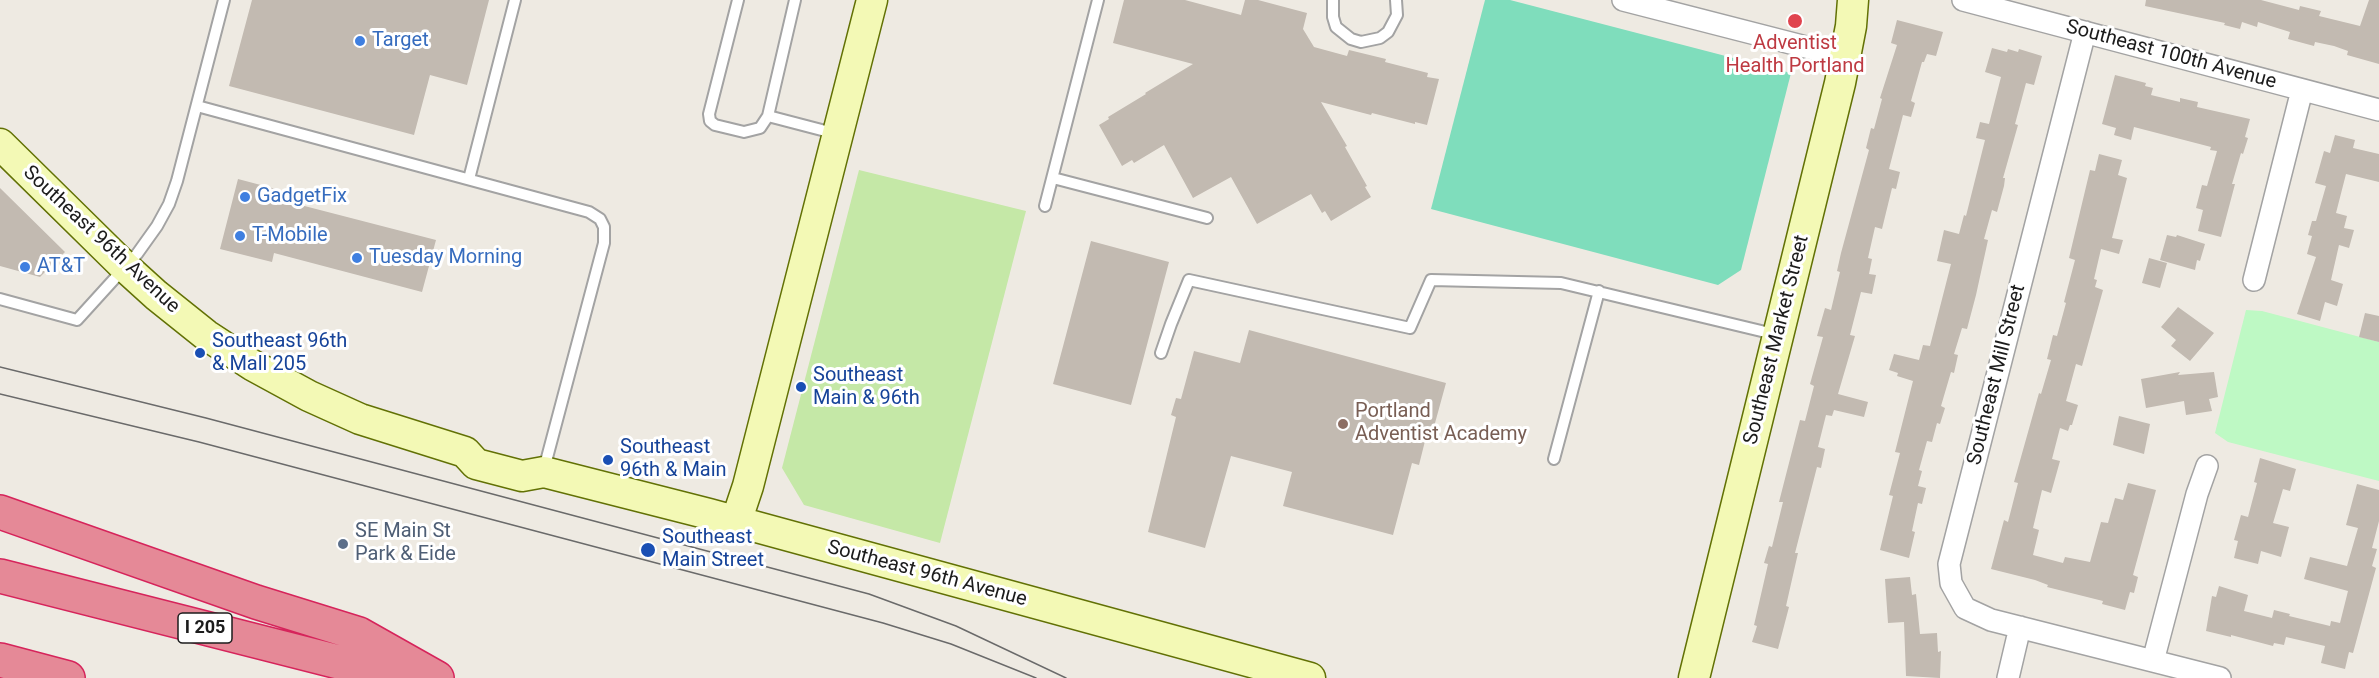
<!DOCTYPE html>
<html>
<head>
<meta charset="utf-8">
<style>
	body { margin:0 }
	canvas { display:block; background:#eeeae2 }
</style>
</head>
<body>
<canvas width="2379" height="678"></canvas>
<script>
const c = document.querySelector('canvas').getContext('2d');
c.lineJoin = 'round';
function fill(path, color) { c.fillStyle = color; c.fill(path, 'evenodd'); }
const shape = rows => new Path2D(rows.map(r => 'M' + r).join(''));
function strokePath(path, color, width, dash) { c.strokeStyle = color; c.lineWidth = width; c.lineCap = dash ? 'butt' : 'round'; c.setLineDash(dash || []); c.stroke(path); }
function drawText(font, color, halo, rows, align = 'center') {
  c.font = font + ' Roboto,sans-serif'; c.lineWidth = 6; c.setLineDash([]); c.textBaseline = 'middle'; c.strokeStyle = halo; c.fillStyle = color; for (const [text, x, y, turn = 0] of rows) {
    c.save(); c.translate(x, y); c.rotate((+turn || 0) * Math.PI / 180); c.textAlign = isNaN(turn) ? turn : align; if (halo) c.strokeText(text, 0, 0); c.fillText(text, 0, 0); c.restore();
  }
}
fill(shape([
	[859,170,1026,211,940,543,804,505,782,468]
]), '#c5e8a7');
fill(shape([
	[2246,310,2262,311,2379,342,2379,481,2228,442,2215,433]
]), '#bef9c4');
fill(shape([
	[1485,0,1510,0,1791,73,1741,270,1718,285,1431,209]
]), '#7fddbc');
fill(shape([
	[252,0,489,0,467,85,430,75,414,135,229,86],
	[1124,0,1185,0,1241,15,1245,0,1258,0,1307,13,1303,29,1314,47,1347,56,1349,50,1386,59,1385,62,1428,73,1427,77,1439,79,1427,125,1415,122,1415,124,1372,113,1371,115,1321,102,1347,146,1345,147,1367,186,1365,187,1371,197,1331,221,1325,211,1322,213,1311,194,1257,224,1231,177,1193,198,1164,145,1134,163,1132,160,1122,166,1099,125,1109,119,1108,117,1146,94,1145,93,1193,64,1113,43],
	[2146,0,2261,0,2299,10,2300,6,2321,11,2319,16,2360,26,2369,0,2379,0,2379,64,2347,55,2348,51,2334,46,2315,42,2314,46,2288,39,2290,32,2258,22,2257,27,2242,22,2240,29,2224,25,2225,23,2145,6],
	[1897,20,1943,32,1936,56,1927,54,1924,62,1922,62,1911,101,1915,103,1911,117,1903,115,1889,169,1900,172,1896,189,1892,188,1882,229,1875,227,1868,258,1872,259,1869,274,1876,275,1872,294,1861,292,1850,335,1855,336,1838,394,1868,402,1864,417,1834,410,1832,416,1826,415,1818,447,1825,449,1821,468,1817,467,1795,553,1798,553,1786,606,1789,607,1778,649,1752,642,1757,626,1754,625,1768,564,1764,563,1769,546,1772,547,1783,502,1779,502,1800,420,1805,421,1814,386,1810,384,1823,337,1817,336,1825,308,1831,310,1840,272,1837,271,1841,253,1869,150,1866,148,1871,128,1874,129,1882,99,1880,98,1897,45,1891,43],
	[1992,48,2007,52,2008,49,2018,52,2019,49,2042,56,2034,85,2026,83,2015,124,2018,125,2003,178,2005,178,2004,186,1997,212,1992,210,1984,239,1988,240,1976,295,1967,329,1962,328,1954,354,1958,355,1954,373,1951,372,1941,406,1945,408,1940,424,1937,423,1932,442,1927,441,1919,470,1922,471,1918,486,1926,488,1922,504,1918,503,1912,531,1915,532,1909,558,1880,550,1893,496,1889,495,1900,453,1895,452,1913,381,1897,376,1898,373,1889,370,1894,354,1919,360,1923,345,1930,346,1951,264,1937,261,1944,230,1959,234,1964,215,1966,216,1985,140,1976,138,1980,122,1989,124,2001,77,1985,72],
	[2115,75,2146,83,2145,86,2153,88,2151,95,2180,102,2180,98,2198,102,2197,107,2250,119,2245,137,2248,138,2243,154,2241,153,2232,184,2235,184,2221,237,2198,231,2203,210,2196,208,2202,185,2207,186,2217,151,2210,150,2211,147,2134,127,2131,140,2114,135,2116,128,2102,124],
	[2335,135,2355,140,2353,148,2379,154,2379,182,2346,174,2336,213,2347,216,2344,228,2354,230,2349,248,2339,245,2331,280,2343,284,2337,306,2325,302,2320,321,2297,314,2316,257,2307,254,2312,236,2308,235,2312,221,2316,221,2326,186,2315,183,2324,151,2330,153],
	[2099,154,2122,160,2118,175,2127,178,2112,238,2123,240,2119,254,2101,249,2094,279,2097,280,2095,287,2103,290,2082,366,2076,364,2066,401,2078,405,2072,425,2070,425,2068,431,2060,428,2052,459,2060,461,2051,493,2042,490,2033,528,2039,530,2033,555,2063,563,2065,557,2090,562,2101,522,2108,523,2115,498,2123,500,2128,483,2156,490,2133,575,2138,577,2134,593,2130,592,2125,610,2102,604,2103,601,2047,587,2048,585,2035,580,1991,569,2004,520,2008,522,2018,483,2014,482,2039,393,2041,394,2051,360,2047,359,2053,335,2057,336,2066,303,2064,302,2075,260,2069,258,2090,170,2095,171],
	[238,179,291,193,289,202,436,240,422,292,274,253,272,262,220,249],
	[0,188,65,252,40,277,0,266],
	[2167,235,2176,237,2177,235,2205,244,2200,261,2197,260,2195,270,2160,260],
	[1091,241,1169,262,1131,405,1053,384],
	[2149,258,2167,263,2160,288,2142,283],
	[2178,307,2214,333,2190,361,2171,346,2176,340,2161,327],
	[2365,313,2379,316,2379,342,2359,337],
	[1249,330,1446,383,1432,434,1427,433,1419,465,1412,463,1393,535,1283,506,1292,472,1231,456,1205,548,1148,532,1176,417,1171,415,1176,398,1181,399,1194,351,1240,363],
	[2180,372,2178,375,2214,372,2218,397,2209,399,2212,411,2186,415,2184,401,2146,408,2141,379],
	[2119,416,2150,424,2144,454,2113,445],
	[2260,458,2296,469,2290,491,2283,489,2273,523,2289,527,2281,557,2261,551,2258,564,2234,558,2238,541,2234,540,2241,515,2248,517,2257,483,2254,482],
	[2357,484,2379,490,2379,521,2372,548,2377,549,2372,566,2376,568,2353,653,2349,652,2345,669,2321,663,2325,646,2286,637,2284,645,2274,643,2273,646,2231,635,2231,637,2206,631,2212,596,2216,597,2219,586,2248,595,2244,611,2272,618,2274,610,2290,614,2289,616,2330,626,2331,621,2340,623,2348,591,2304,579,2310,557,2347,566,2358,528,2346,525],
	[1910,577,1912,595,1916,594,1920,634,1937,633,1938,652,1941,651,1940,678,1906,676,1904,622,1888,623,1885,579]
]), '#c2bab1');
const lane = shape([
	[738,0,709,114,710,121,715,125,744,132,760,128,768,116,795,0],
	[1333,0,1333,17,1336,27,1351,39,1361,42,1380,38,1388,32,1397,15,1396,0],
	[197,106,589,212,600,219,604,227,604,243,544,469],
	[768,116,837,134],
	[1053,178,1207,218],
	[469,179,515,0],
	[1045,206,1098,0],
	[0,299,77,320,137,254,157,226,169,204,177,181,224,0],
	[1161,353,1171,324,1189,280,1410,328,1431,280,1561,283,1778,335],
	[1554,459,1599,291]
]);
const street = shape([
	[1623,0,1845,57],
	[1963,0,2379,110],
	[2085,32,1949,564,1951,583,1965,608,1991,620,2220,678],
	[2254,280,2302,90],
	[2153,661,2197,494,2207,466],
	[2008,678,2020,627]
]);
const secondary = shape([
	[0,144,124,266,156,295,206,335,252,365,309,396,360,419,465,452,476,464,522,476,544,472,709,514,1310,678],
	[736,522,748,486,872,0],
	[1694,678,1840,83,1851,26,1853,0]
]);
const highway = shape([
	[0,512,256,602,359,634,437,678],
	[0,576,370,670,411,678],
	[0,660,68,678]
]);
strokePath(lane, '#a3a3a3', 14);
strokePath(street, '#a3a3a3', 24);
strokePath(secondary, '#627105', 33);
strokePath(highway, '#d6245b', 36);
strokePath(lane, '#fff', 10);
strokePath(street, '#fff', 21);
strokePath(secondary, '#f3f9b5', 30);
strokePath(highway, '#e58997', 33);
strokePath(shape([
	[0,367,206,418,869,594,956,626,1066,678],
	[0,394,199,442,883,623,951,644,1036,678]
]), '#6a6a6a', 1.5);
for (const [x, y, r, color] of [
	[1795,21,8,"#e0444e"],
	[360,41,6,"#3f7fe0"],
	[245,197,6,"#3f7fe0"],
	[240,236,6,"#3f7fe0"],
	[357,258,6,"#3f7fe0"],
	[25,267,6,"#3f7fe0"],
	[200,353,6,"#1a4fb4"],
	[801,387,6,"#1a4fb4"],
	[1343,424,6,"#8d6e63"],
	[608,460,6,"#1a4fb4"],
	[343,544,6,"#5c6f8a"],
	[648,550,8,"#1a4fb4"]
]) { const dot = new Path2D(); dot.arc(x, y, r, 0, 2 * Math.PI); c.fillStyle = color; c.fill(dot); strokePath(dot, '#fff', 2); }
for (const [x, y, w] of [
	[205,628,54]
]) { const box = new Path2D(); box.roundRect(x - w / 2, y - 15, w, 30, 4.5); c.fillStyle = '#fff'; c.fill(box); strokePath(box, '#1c1c1c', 1.5); }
drawText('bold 18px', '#1c1c1c', null, [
	["I 205",205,628]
]);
drawText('20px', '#366cbe', '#fff', [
	["Target",372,41],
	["GadgetFix",257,197],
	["T-Mobile",252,236],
	["Tuesday Morning",369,258],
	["AT&T",37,267]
], 'left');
drawText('20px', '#be3a42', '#fff', [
	["Adventist",1795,44],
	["Health Portland",1795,67]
]);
drawText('20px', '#1c1c1c', '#fff', [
	["Southeast 100th Avenue",2171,55,15],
	["Southeast 96th Avenue",101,240,43],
	["Southeast Market Street",1777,340,-76],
	["Southeast Mill Street",1997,375,-76],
	["Southeast 96th Avenue",927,574,15]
]);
drawText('20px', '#164399', '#fff', [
	["Southeast 96th",212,342],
	["& Mall 205",212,365],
	["Southeast",813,376],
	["Main & 96th",813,399],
	["Southeast",620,448],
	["96th & Main",620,471],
	["Southeast",662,538],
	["Main Street",662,561]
], 'left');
drawText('20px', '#785e54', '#fff', [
	["Portland",1355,412],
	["Adventist Academy",1355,435]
], 'left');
drawText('20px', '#4e5e75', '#fff', [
	["SE Main St",355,532],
	["Park & Eide",355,555]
], 'left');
</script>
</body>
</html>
